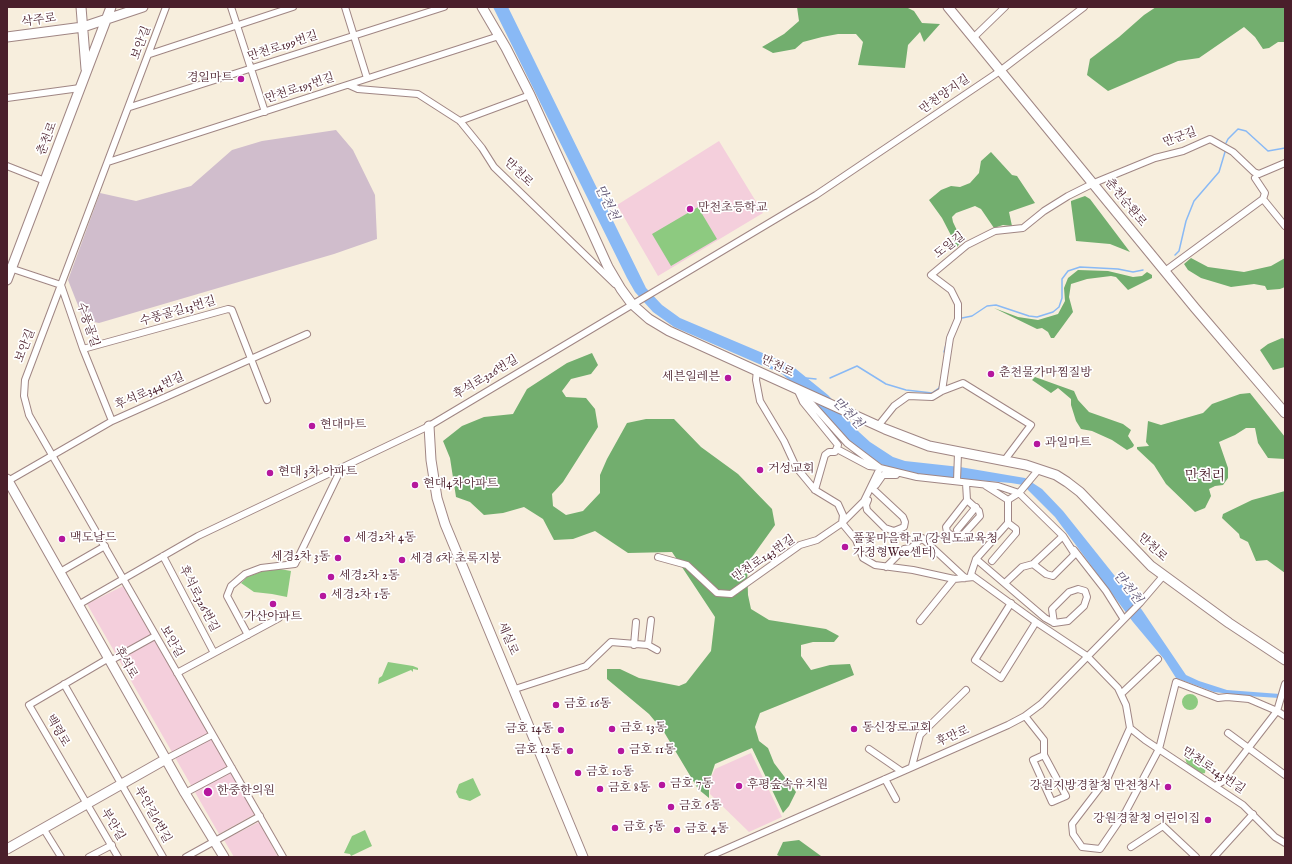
<!DOCTYPE html>
<html>
<head>
<meta charset="utf-8">
<style>
	body { margin:0 }
	#map { position:relative; width:1292px; height:864px; overflow:hidden; background:#f7eedd; font-family:"IM FELL English",serif }
	canvas { display:block }
	.frame { position:absolute; inset:0; border:8px solid #4a1f2b; pointer-events:none }
</style>
</head>
<body>
<div id="map">
<canvas width="1292" height="864"></canvas>
<div class="frame"></div>
</div>
<script>
const c = document.querySelector('canvas').getContext('2d');
c.lineJoin = 'round';
function fill(path, color) { c.fillStyle = color; c.fill(path, 'evenodd'); }
const shape = rows => new Path2D(rows.map(r => 'M' + r).join(''));
function strokePath(path, color, width, dash) { c.strokeStyle = color; c.lineWidth = width; c.lineCap = dash ? 'butt' : 'round'; c.setLineDash(dash || []); c.stroke(path); }
function drawText(font, color, halo, rows, align = 'center') {
  c.font = font + ' "IM FELL English","Noto Serif KR",serif'; c.lineWidth = 3.5; c.setLineDash([]); c.textBaseline = 'middle'; c.strokeStyle = halo; c.fillStyle = color; for (const [text, x, y, turn = 0] of rows) {
    c.save(); c.translate(x, y); c.rotate((+turn || 0) * Math.PI / 180); c.textAlign = isNaN(turn) ? turn : align; if (halo) c.strokeText(text, 0, 0); c.fillText(text, 0, 0); c.restore();
  }
}
fill(shape([
	[719,141,763,213,658,276,617,205],
	[123,586,255,814,219,834,87,604],
	[751,753,782,817,749,832,710,794,711,778,715,769],
	[259,822,278,857,234,857,224,840]
]), '#f4cfdc');
fill(shape([
	[336,130,353,150,375,195,377,239,334,254,99,323,89,321,83,318,68,280,100,193,136,201,191,186,232,150,262,141]
]), '#d0bdcc');
fill(shape([
	[698,207,717,239,671,266,652,234],
	[280,569,291,571,287,597,272,594,254,592,241,583,247,577,263,571],
	[388,662,413,666,418,668,418,670,413,669,413,672,411,670,378,684,379,678,382,676],
	'1182 702a8 8 0 1 1 16 0a8 8 0 1 1-16 0Z',
	[1188,753,1192,753,1206,765,1205,773,1201,774,1187,764,1185,758],
	[473,778,481,795,470,801,459,798,456,792,459,784],
	[365,830,372,846,351,856,350,854,344,853,352,836]
]), '#8dca80');
fill(shape([
	[797,7,906,7,914,11,922,23,940,24,924,42,920,32,908,45,905,68,858,65,863,42,856,34,838,34,822,37,803,42,795,49,773,53,762,47,784,34,799,21],
	[1156,7,1285,7,1285,42,1278,42,1269,48,1263,49,1255,37,1244,27,1199,58,1178,61,1108,91,1087,75,1090,59,1119,37,1144,15],
	[991,152,1012,175,1017,176,1035,203,1009,212,1012,226,1003,225,994,228,981,209,975,206,956,213,952,217,953,222,962,241,957,247,942,218,929,200,941,190,951,186,960,187,970,183,979,173,981,161],
	[1085,196,1090,199,1130,252,1110,244,1076,241,1071,203,1071,201],
	[1191,258,1208,267,1244,272,1271,266,1285,258,1285,287,1280,289,1267,290,1265,286,1254,284,1231,287,1201,278,1188,270,1184,264],
	[1078,270,1108,271,1133,277,1142,276,1147,272,1152,275,1152,278,1128,290,1116,277,1111,276,1087,279,1071,284,1069,297,1073,312,1054,338,1051,338,1048,332,1042,328,1037,329,994,308,1018,317,1038,320,1058,314,1065,301,1064,288,1068,278],
	[1282,338,1285,339,1285,367,1273,370,1260,350,1268,344],
	[592,353,598,365,591,374,571,379,562,391,566,397,586,398,595,409,598,427,563,482,552,494,553,506,566,515,583,511,600,493,600,475,607,459,627,423,646,419,674,419,701,447,738,474,772,509,775,525,747,564,748,595,751,609,769,620,826,629,839,636,834,642,813,642,801,645,801,656,811,670,830,665,850,664,854,675,760,713,755,727,759,741,768,748,774,763,796,792,789,806,783,813,752,748,715,764,709,782,709,798,698,789,664,732,649,714,607,679,607,669,620,669,639,678,679,686,686,683,711,651,715,617,672,552,628,553,595,531,573,539,554,540,543,519,524,507,503,513,484,515,470,502,456,497,450,458,443,441,462,426,484,417,513,414,527,389,567,363],
	[1035,377,1074,391,1078,400,1089,412,1123,424,1131,430,1128,436,1134,445,1133,447,1127,450,1112,440,1092,431,1081,429,1076,421,1071,405,1071,399,1058,388,1051,393,1032,380],
	[1250,393,1285,437,1285,459,1268,458,1258,443,1255,428,1246,428,1235,435,1219,442,1228,468,1228,478,1223,485,1215,486,1209,489,1211,496,1205,508,1195,512,1166,484,1154,465,1137,449,1137,447,1149,446,1146,442,1148,421,1161,425,1203,413,1212,404,1240,394],
	[1285,491,1285,573,1267,560,1256,561,1248,542,1240,538,1239,534,1222,518,1223,514,1252,500],
	[799,840,821,856,822,857,781,857,777,855,783,842]
]), '#72ae6e');
fill(shape([
	[493,7,508,7,646,288,662,305,680,318,791,365,828,395,845,413,850,422,859,432,870,442,893,457,905,461,960,467,1025,478,1042,489,1063,511,1142,610,1186,675,1199,681,1227,690,1280,694,1285,697,1285,702,1279,698,1248,696,1214,692,1176,678,1164,659,1133,622,1055,517,1023,485,1011,483,917,475,898,471,881,464,848,441,826,417,818,405,782,374,674,327,653,312,635,292,627,278]
]), '#89b9f5');
strokePath(shape([
	[1226,143,1228,139,1238,129,1246,131,1268,151,1285,148],
	[1175,255,1179,251,1186,221,1194,201,1219,172,1225,152],
	[962,318,972,316,987,306,996,305,1029,316,1037,317,1053,312,1059,307,1062,298,1062,279,1068,271,1080,267,1118,269,1133,272,1143,270],
	[948,335,953,324],
	[944,352,947,341],
	[806,378,816,379],
	[830,378,857,366,886,384,906,390,932,393,939,388,940,385]
]), '#89b9f5', 1.5);
const street = shape([
	[166,7,25,380,24,396,29,415,283,857],
	[231,7,265,112],
	[345,7,367,78],
	[973,38,1005,7],
	[150,54,293,7],
	[349,85,358,89,418,94,460,121,482,148,494,167,615,284],
	[7,98,80,88],
	[130,107,444,7],
	[460,121,530,95],
	[108,162,499,36],
	[7,166,45,181],
	[1255,178,1265,193,1263,199,1285,226],
	[7,267,61,285,83,349,112,421],
	[1165,271,1263,199],
	[83,349,228,309,232,310,267,400],
	[757,370,756,380,760,401,784,441,796,467,815,490,838,504,843,515,842,523],
	[798,391,803,402,838,445,835,452,829,452,825,455,815,490],
	[942,391,950,338,958,319,958,304,951,290,931,275,967,245,995,231,1023,228,1044,211,1068,196,1094,183,1155,158,1183,151,1210,139,1233,152,1254,172,1259,174,1285,163],
	[802,393,847,443,880,468],
	[878,426,894,406,908,396,932,397,942,391,963,383,1031,425,1004,461],
	[837,449,869,466,878,467],
	[8,481,112,421,307,334],
	[957,481,958,453],
	[966,483,967,500,946,527,947,532,955,538,961,537,980,516,979,511,967,500],
	[876,485,883,475,896,475],
	[986,486,1008,500],
	[868,500,866,505,867,510,885,528,894,531,904,527,905,522,903,517,874,490],
	[842,523,856,540,863,558,875,565,913,570,954,579,974,577,1036,622,1087,656,1118,688,1126,705,1130,728,1145,740,1243,805,1275,837,1285,843],
	[957,530,976,507],
	[1074,550,1106,591,1123,618],
	[163,556,214,653],
	[658,557,687,565,717,593,731,594,800,545,817,540,842,523,864,501,880,468,917,477,998,486,1019,493,1063,536,1074,553,1073,556,1053,576,1046,574,1033,564],
	[976,559,1045,618,1054,623,1068,621,1084,606,1087,597,1085,591,1078,589,1069,592,1052,609,1054,623],
	[992,561,1016,533,1016,529,1008,523,1008,500,1019,493,1039,469],
	[886,567,904,549,911,548,922,538,965,578],
	[60,572,105,546],
	[974,577,971,574,976,559,1008,523],
	[1005,583,1022,567,1033,564,1063,536],
	[1011,603,975,660,1001,678,1036,622],
	[78,605,198,536,429,426,816,195,1000,71,1084,7],
	[920,621,954,579],
	[248,635,227,596,231,586,245,574,261,568,295,564,341,469],
	[634,645,636,622],
	[648,645,651,620],
	[109,658,29,705,118,857],
	[110,661,155,636],
	[177,673,279,618],
	[64,684,163,857],
	[515,689,586,666,611,642,648,645,657,650],
	[1121,694,1158,659],
	[1025,716,1044,740,1044,755,1033,760,1052,802,1066,796,1044,755],
	[1130,728,1108,777,1072,824,1073,834,1082,847,1100,849,1126,811,1159,749,1176,682,1218,698,1227,697,1249,699,1277,711,1285,716],
	[1228,733,1285,775],
	[869,749,901,771],
	[166,759,212,735],
	[912,766,920,735,966,690],
	[885,779,896,799],
	[1215,786,1222,782,1277,711,1285,684],
	[185,793,232,768],
	[43,828,61,857],
	[1131,847,1163,826,1196,857],
	[89,857,112,845],
	[186,857,260,816],
	[708,857,1008,725,1025,716,1041,704,1140,603,1164,575],
	[1214,857,1253,814]
]);
const secondary = shape([
	[81,7,86,69],
	[482,7,506,48,530,95,608,267,621,289,632,304,649,319,669,331,885,429,929,446,1026,465,1056,475,1067,482,1080,492,1151,566,1229,623,1285,660],
	[948,7,1195,308,1285,413],
	[7,37,83,27,143,7],
	[7,280,111,7],
	[429,426,431,460,437,498,445,524,583,857],
	[7,479,185,793,224,857],
	[7,849,166,759]
]);
strokePath(street, '#a08684', 8);
strokePath(secondary, '#a08684', 11);
strokePath(street, '#fff', 6);
strokePath(secondary, '#fff', 9);
for (const [x, y, r, color] of [
	[241,79,4,"#b5179e"],
	[690,209,4,"#b5179e"],
	[991,374,4,"#b5179e"],
	[728,378,4,"#b5179e"],
	[312,426,4,"#b5179e"],
	[1037,444,4,"#b5179e"],
	[760,470,4,"#b5179e"],
	[270,473,4,"#b5179e"],
	[415,485,4,"#b5179e"],
	[62,539,4,"#b5179e"],
	[347,539,4,"#b5179e"],
	[845,547,4,"#b5179e"],
	[338,558,4,"#b5179e"],
	[402,560,4,"#b5179e"],
	[331,577,4,"#b5179e"],
	[323,596,4,"#b5179e"],
	[273,604,4,"#b5179e"],
	[556,705,4,"#b5179e"],
	[612,729,4,"#b5179e"],
	[854,729,4,"#b5179e"],
	[561,730,4,"#b5179e"],
	[570,751,4,"#b5179e"],
	[621,751,4,"#b5179e"],
	[578,773,4,"#b5179e"],
	[662,785,4,"#b5179e"],
	[739,786,4,"#b5179e"],
	[1168,787,4,"#b5179e"],
	[600,789,4,"#b5179e"],
	[208,792,5,"#b5179e"],
	[671,807,4,"#b5179e"],
	[1208,820,4,"#b5179e"],
	[615,828,4,"#b5179e"],
	[677,830,4,"#b5179e"]
]) { const dot = new Path2D(); dot.arc(x, y, r, 0, 2 * Math.PI); c.fillStyle = color; c.fill(dot); strokePath(dot, '#fff', 1.5); }
drawText('12px', '#4a1f2b', '#fff', [
	["삭주로",39,21,-8],
	["보안길",142,43,-70],
	["만천로199번길",283,47,-18],
	["만천로195번길",300,89,-18],
	["만천양지길",945,95,-35],
	["만군길",1180,138,-20],
	["춘천로",48,139,-69],
	["만천로",518,173,45],
	["춘천순환로",1125,203,51],
	["도일길",950,246,-37],
	["수풍골길13번길",178,312,-16],
	["수풍골길",87,325,71],
	["보안길",26,346,-69],
	["만천로",777,367,26],
	["후석로326번길",486,378,-31],
	["후석로344번길",150,392,-24],
	["만천로",1152,548,43],
	["만천로143번길",764,559,-34],
	["후석로326번길",198,599,63],
	["세실로",507,639,67],
	["보안길",171,642,60],
	["후석로",125,663,60],
	["백령로",57,731,60],
	["후만로",953,737,-23],
	["만천로143번길",1213,771,34],
	["부안길6번길",152,815,61],
	["부안길",112,825,59]
]);
drawText('12px', '#4a1f2b', '#fff', [
	["경일마트",233,79,"right"],
	["만천초등학교",698,209],
	["춘천물가마찜질방",999,374],
	["세븐일레븐",720,378,"right"],
	["현대마트",320,426],
	["과일마트",1045,444],
	["거성교회",768,470],
	["현대 3차 아파트",278,473],
	["현대4차아파트",423,485],
	["맥도날드",70,539],
	["세경2차 4동",355,539],
	["풀꽃마을학교 (강원도교육청",853,540],
	["가정형Wee센터)",853,554],
	["세경2차 3동",330,558,"right"],
	["세경 6차 초록지붕",410,560],
	["세경2차 2동",339,577],
	["세경2차 1동",331,596],
	["가산아파트",273,618,"center"],
	["금호 16동",564,705],
	["금호 13동",620,729],
	["동신장로교회",862,729],
	["금호 14동",553,730,"right"],
	["금호 12동",562,751,"right"],
	["금호 11동",629,751],
	["금호 10동",586,773],
	["금호 7동",670,785],
	["후평숲속유치원",747,786],
	["강원지방경찰청 만천청사",1160,787,"right"],
	["금호 8동",608,789],
	["한중한의원",217,792],
	["금호 6동",679,807],
	["강원경찰청 어린이집",1200,820,"right"],
	["금호 5동",623,828],
	["금호 4동",685,830]
], 'left');
drawText('italic 13px', '#605572', '#fff', [
	["만천천",606,203,64],
	["만천천",847,414,46],
	["만천천",1127,588,52]
]);
drawText('14px', '#4a1f2b', '#fff', [
	["만천리",1205,477]
]);
</script>
</body>
</html>
